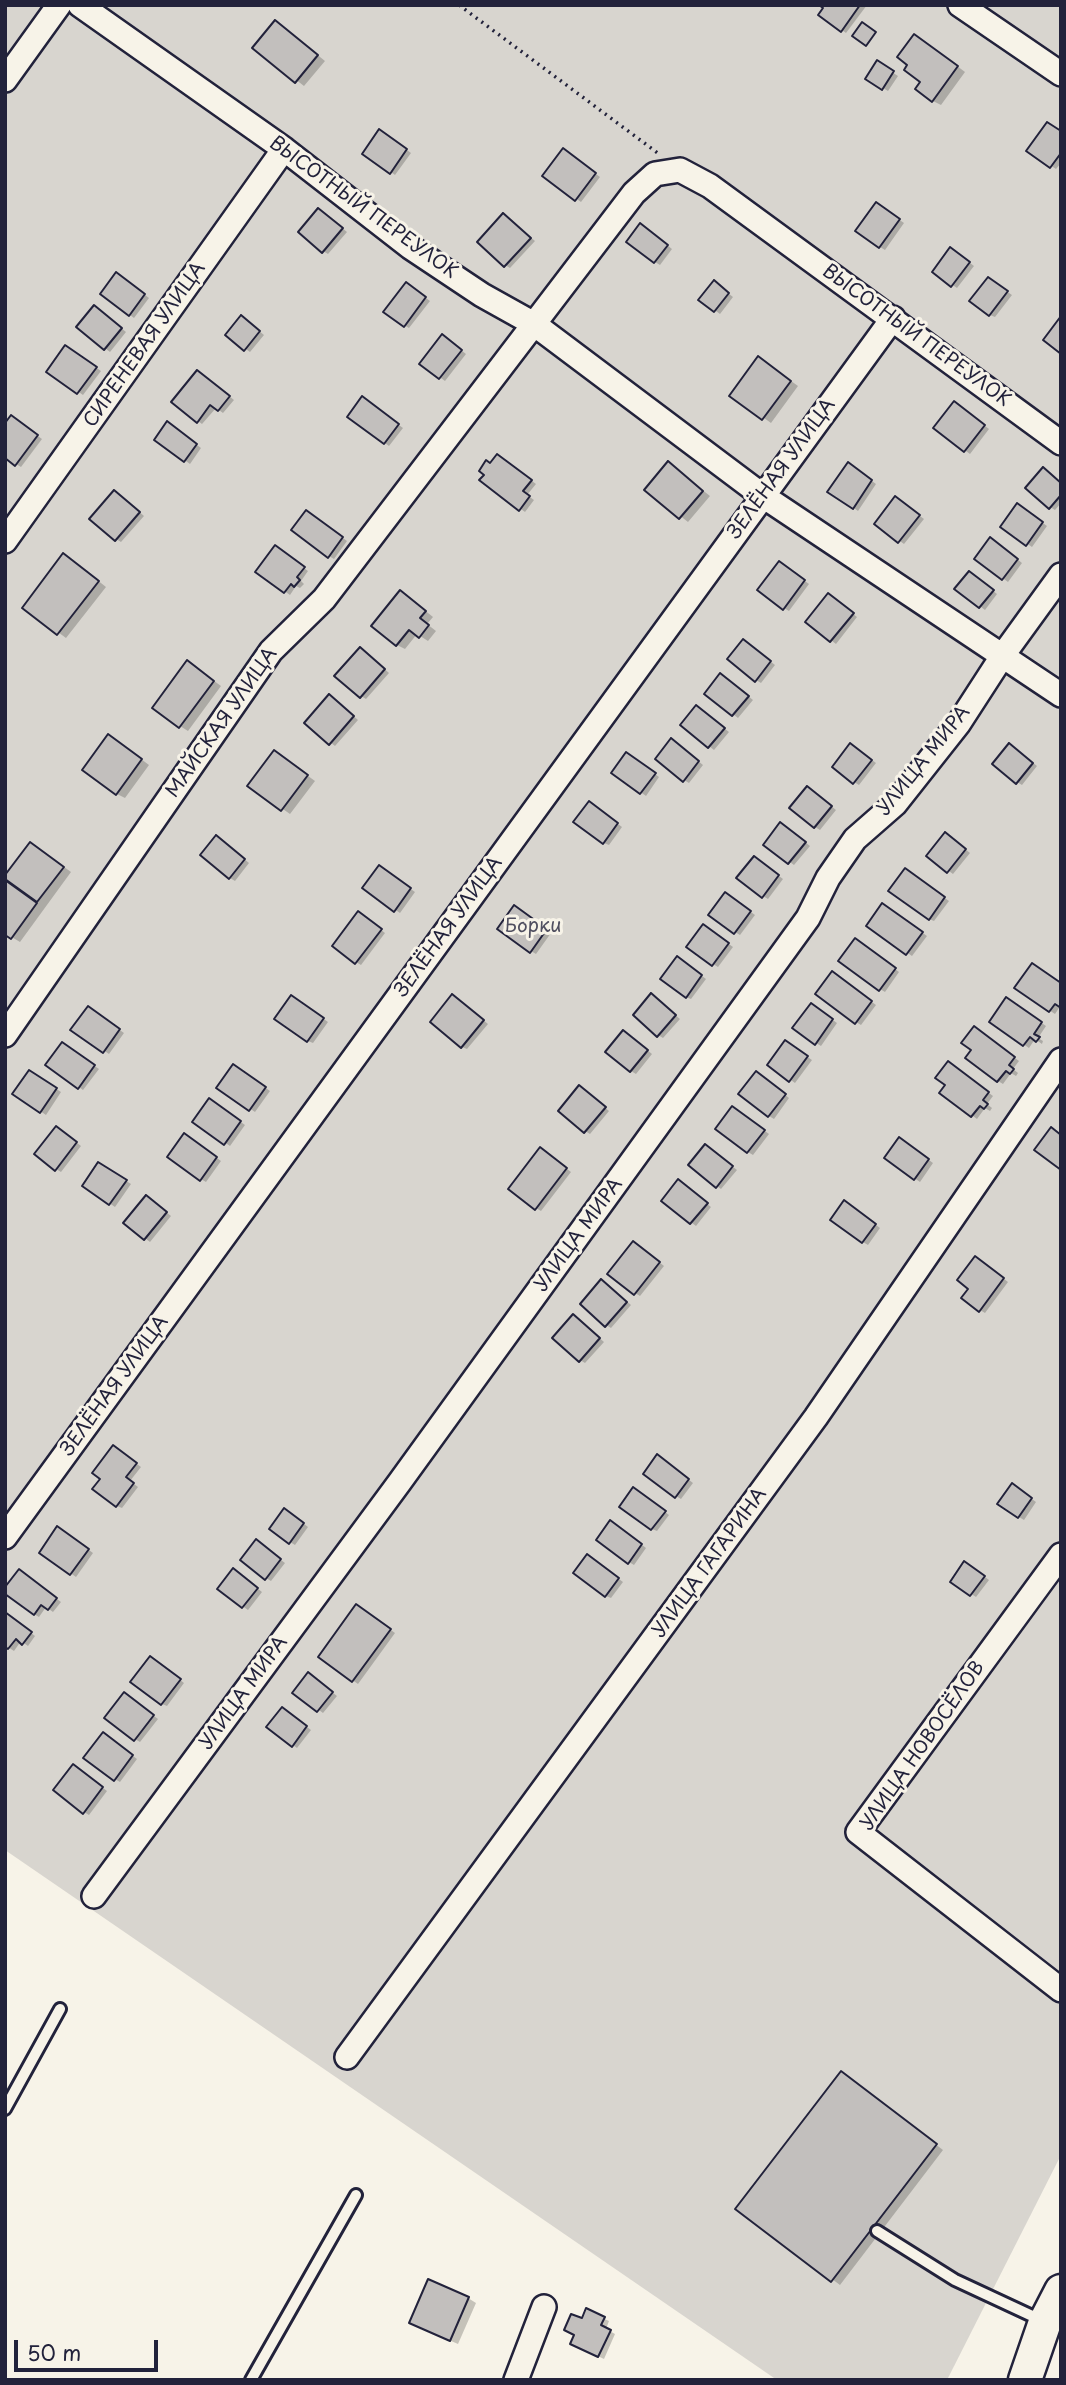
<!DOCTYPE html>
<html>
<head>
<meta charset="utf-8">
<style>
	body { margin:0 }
	#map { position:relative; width:1066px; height:2385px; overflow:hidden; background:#f7f3e8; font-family:"Playpen Sans",sans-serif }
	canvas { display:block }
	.frame { position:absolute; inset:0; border:7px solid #22223b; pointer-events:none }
	.scale { position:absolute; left:14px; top:2340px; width:144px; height:32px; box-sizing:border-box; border:4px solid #22223b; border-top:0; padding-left:9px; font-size:21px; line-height:24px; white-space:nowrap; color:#22223b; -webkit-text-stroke:5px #f7f3e8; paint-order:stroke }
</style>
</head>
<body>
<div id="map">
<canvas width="1066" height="2385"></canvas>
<div class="frame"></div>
<div class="scale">50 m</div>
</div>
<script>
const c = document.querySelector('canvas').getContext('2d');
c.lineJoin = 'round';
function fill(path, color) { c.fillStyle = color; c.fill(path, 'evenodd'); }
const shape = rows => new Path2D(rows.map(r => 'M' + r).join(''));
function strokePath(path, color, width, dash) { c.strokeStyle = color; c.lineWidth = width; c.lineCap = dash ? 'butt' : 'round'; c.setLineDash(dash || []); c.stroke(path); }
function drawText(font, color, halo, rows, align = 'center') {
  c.font = font + ' "Playpen Sans",sans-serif'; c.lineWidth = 6; c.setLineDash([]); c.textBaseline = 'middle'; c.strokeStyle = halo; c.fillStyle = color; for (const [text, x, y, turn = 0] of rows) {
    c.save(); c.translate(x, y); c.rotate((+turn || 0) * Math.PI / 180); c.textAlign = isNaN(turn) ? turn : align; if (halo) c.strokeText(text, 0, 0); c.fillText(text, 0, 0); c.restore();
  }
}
fill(shape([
	[5,5,1061,5,1061,2155,947,2380,777,2380,5,1850]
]), '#d8d5cf');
fill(shape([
	[822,5,867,5,846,33,842,30],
	[283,27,325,61,304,86,255,48],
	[923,40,965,72,941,105,933,101,922,82],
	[878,63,898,76,888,91,868,79],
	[1061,133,1061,163,1056,169,1029,151],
	[385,134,411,153,395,175,391,172],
	[568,153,600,177,581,202,544,176],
	[881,207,904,223,885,250,880,247],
	[324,213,347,232,328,254,323,251],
	[504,215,535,241,510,268,505,265],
	[646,228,672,249,660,265,655,262],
	[956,252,974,266,957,288,934,272],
	[122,277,149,298,134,318,130,315],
	[993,282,1012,295,995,317,990,315],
	[719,286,733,297,720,314,701,300],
	[411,287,430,301,409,328,404,325],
	[99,310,126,332,110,352,78,327],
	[246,320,264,335,250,352,227,335],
	[447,339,466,354,445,381,422,364],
	[71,350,101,371,83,395,49,371],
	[766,363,798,386,771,423,732,395],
	[203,375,234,400,223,413,216,408,202,424,198,421],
	[367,402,403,428,389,446,385,443],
	[959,406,989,429,970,454,935,428],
	[16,420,42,439,21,467,16,464],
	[172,426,201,448,190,464,156,439],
	[503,459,536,484,527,495,534,500,525,512,482,480,491,465],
	[668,463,710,496,688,522,646,489],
	[853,467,876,484,858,511,854,508],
	[1061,483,1061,503,1055,510,1050,507],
	[120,495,144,516,121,542,116,539],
	[900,501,924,519,904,544,876,524],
	[1022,508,1047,526,1032,547,1002,526],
	[311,515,347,541,334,559,329,556],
	[996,542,1022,563,1008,582,976,558],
	[281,551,308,571,301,581,304,584,300,588,296,586,290,595,258,572],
	[72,560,106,587,66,638,24,607],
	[784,566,809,584,789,611,784,608],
	[974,576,997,594,985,610,957,589],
	[408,597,433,617,427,624,436,631,428,641,417,634,405,649,397,645],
	[833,598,857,617,836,644,807,621],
	[748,644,775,665,761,683,756,680],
	[365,652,389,673,366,699,361,696],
	[195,667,221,686,188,731,180,726],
	[726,678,753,700,738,718,706,693],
	[334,699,358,720,335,746,306,723],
	[701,710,729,732,714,750,682,725],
	[117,741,149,765,125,798,117,794],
	[676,743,703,765,689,783,684,780],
	[856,748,876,763,859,785,854,782],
	[1015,748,1037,766,1022,785,1017,782],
	[282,757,315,781,290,814,250,786],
	[632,757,659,777,646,796,613,772],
	[812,791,836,810,820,830,815,827],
	[594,806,622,827,609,845,604,843],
	[786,827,810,846,794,865,765,844],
	[950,837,970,853,953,874,928,856],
	[221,840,249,863,235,881,230,878],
	[38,848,71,872,20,942,5,933,5,878],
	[759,861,783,879,768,899,763,896],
	[384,870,415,892,400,913,364,888],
	[910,873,949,901,934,921,929,919],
	[730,897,755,915,740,935,735,932],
	[888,908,927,936,912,956,868,925],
	[520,910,551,933,536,954,531,951],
	[363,916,385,933,361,965,356,962],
	[708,929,733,947,718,967,713,964],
	[860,943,899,972,885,992,880,989],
	[682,961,706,979,691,999,686,997],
	[837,976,876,1005,861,1025,856,1022],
	[1016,988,1061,1005,1055,1014],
	[458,999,488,1024,467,1049,462,1047],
	[656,999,680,1019,663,1038,658,1035],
	[297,1000,328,1022,313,1043,308,1041],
	[1011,1002,1046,1026,1038,1038,1043,1041,1042,1044,1035,1039,1029,1048,991,1022],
	[816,1008,837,1023,821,1046,816,1043],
	[93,1011,124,1033,109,1054,73,1029],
	[979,1031,1019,1061,1013,1069,1018,1073,1016,1076,1011,1073,1003,1084,998,1081,973,1050],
	[629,1035,652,1054,636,1074,631,1071],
	[790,1045,812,1060,795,1083,769,1064],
	[67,1047,99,1069,83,1090,79,1087],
	[953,1066,993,1096,987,1104,992,1108,990,1111,985,1108,977,1119,942,1093,948,1085],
	[239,1069,270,1091,255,1112,219,1087],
	[30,1072,61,1092,46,1115,15,1094],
	[761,1076,789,1098,774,1119,769,1116],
	[584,1090,609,1111,590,1134,585,1131],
	[214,1103,245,1125,230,1146,194,1121],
	[738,1111,769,1134,753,1155,748,1152],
	[62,1131,81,1146,61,1172,56,1169],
	[190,1138,221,1161,206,1182,201,1179],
	[904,1142,933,1163,920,1182,886,1158],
	[710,1149,737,1170,721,1189,717,1186],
	[545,1152,571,1172,541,1211,536,1208],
	[99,1164,131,1184,115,1207,84,1186],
	[683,1185,711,1207,696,1226,663,1201],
	[151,1200,171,1216,150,1242,126,1223],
	[850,1205,880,1228,868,1245,863,1242],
	[639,1246,664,1266,640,1296,635,1293],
	[981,1261,1008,1282,985,1313,980,1310],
	[607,1284,631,1305,611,1328,606,1325],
	[578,1319,604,1342,585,1363,580,1360],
	[118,1450,141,1467,130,1481,138,1487,122,1508,117,1506,103,1478],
	[663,1460,693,1483,681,1499,676,1496],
	[1017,1488,1036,1502,1024,1520,1019,1517],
	[639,1492,669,1515,657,1531,652,1529],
	[290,1513,308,1527,295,1545,290,1542],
	[616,1525,646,1548,634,1565,629,1562],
	[63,1531,93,1553,76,1577,41,1552],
	[261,1545,285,1563,271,1581,266,1578],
	[592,1559,623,1582,611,1598,606,1596],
	[970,1566,989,1580,976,1597,952,1581],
	[238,1573,262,1592,248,1610,219,1589],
	[24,1574,61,1602,53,1612,46,1607,39,1617,34,1614],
	[362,1609,395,1633,358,1684,320,1657],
	[5,1613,35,1636,28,1646,21,1641,14,1651,5,1645],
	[156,1661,184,1683,167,1706,162,1704],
	[313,1677,337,1696,323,1713,295,1692],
	[129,1697,158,1719,140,1742,135,1739],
	[287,1712,311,1730,297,1748,293,1745],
	[108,1737,137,1759,120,1782,115,1779],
	[78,1769,107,1791,89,1815,84,1812],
	[849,2078,943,2150,840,2285,738,2209],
	[468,2298,476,2303,458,2344,419,2327],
	[587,2311,609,2321,606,2329,615,2334,604,2359,577,2346,576,2334]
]), '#0003');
const building = shape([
	[819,5,860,5,841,32,818,15,823,8,819,5],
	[275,20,318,55,295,83,252,48,275,20],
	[862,22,876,32,866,46,852,36,862,22],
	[914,34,958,66,932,102,915,89,920,82,904,70,907,65,897,57,914,34],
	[877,60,894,71,882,90,865,79,877,60],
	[1047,122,1061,131,1061,153,1050,168,1026,151,1047,122],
	[379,129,407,149,390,174,362,154,379,129],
	[563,148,596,173,575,201,542,176,563,148],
	[876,202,900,219,879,248,855,231,876,202],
	[318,208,343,228,322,253,298,232,318,208],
	[503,213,531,238,504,267,477,242,503,213],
	[640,223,668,245,654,263,626,242,640,223],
	[950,247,970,262,951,287,932,272,950,247],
	[116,272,145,294,129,316,100,294,116,272],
	[988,277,1008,291,989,316,969,301,988,277],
	[714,280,729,293,714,312,698,300,714,280],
	[406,282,426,297,404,327,383,312,406,282],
	[94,305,122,328,104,350,76,327,94,305],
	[241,315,260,331,244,351,225,335,241,315],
	[1061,316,1061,354,1043,340,1061,316],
	[442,334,462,350,439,379,419,364,442,334],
	[65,345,97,367,77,394,46,372,65,345],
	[758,356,791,381,762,420,729,396,758,356],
	[197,370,230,396,218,411,210,405,197,423,171,402,197,370],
	[362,396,399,424,384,444,347,417,362,396],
	[954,401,985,425,964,452,933,428,954,401],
	[11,415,38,435,15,466,5,458,5,423,11,415],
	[167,421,197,444,184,462,154,440,167,421],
	[497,454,532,480,523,491,530,496,519,511,479,480,484,475,479,471,486,460,490,463,497,454],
	[668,461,703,491,679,519,644,490,668,461],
	[848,462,872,480,853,509,827,492,848,462],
	[1043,467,1061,483,1061,495,1049,509,1025,488,1043,467],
	[114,490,140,512,115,541,89,519,114,490],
	[895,496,920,515,898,543,874,524,895,496],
	[1017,503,1043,522,1026,546,1000,527,1017,503],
	[306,510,343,537,328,558,291,530,306,510],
	[990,537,1018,559,1002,580,974,559,990,537],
	[275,545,305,567,297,577,300,580,294,587,291,584,284,593,255,572,275,545],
	[63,553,99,581,57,635,22,608,63,553],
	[779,561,805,580,783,610,757,590,779,561],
	[969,571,994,590,979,608,954,589,969,571],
	[400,590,426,611,420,618,429,625,419,638,409,630,396,646,371,626,400,590],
	[828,593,854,613,830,642,805,622,828,593],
	[743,639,771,661,755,682,727,659,743,639],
	[360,647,385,669,360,698,334,676,360,647],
	[187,660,214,681,179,728,152,708,187,660],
	[720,673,749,696,732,716,704,694,720,673],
	[329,694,354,716,329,745,304,723,329,694],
	[696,705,725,728,708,748,680,725,696,705],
	[108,734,142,759,116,795,82,770,108,734],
	[671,738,699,761,683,782,655,759,671,738],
	[850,743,872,760,853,784,832,767,850,743],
	[1009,743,1033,763,1016,784,992,764,1009,743],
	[274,750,308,775,281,811,247,786,274,750],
	[626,752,656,773,640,794,611,773,626,752],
	[807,786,832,806,814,828,789,808,807,786],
	[589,801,618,823,603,844,573,822,589,801],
	[780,822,806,842,788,864,763,845,780,822],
	[945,832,966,849,947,873,926,856,945,832],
	[216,835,245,859,229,879,200,855,216,835],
	[30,842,64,867,37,902,5,879,5,875,30,842],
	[754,856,779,875,762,898,736,878,754,856],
	[379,865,411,888,394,912,362,888,379,865],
	[905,868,945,897,929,920,888,891,905,868],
	[5,880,37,903,11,939,5,935,5,880],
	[725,892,751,911,734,934,708,915,725,892],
	[882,903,923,932,906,955,866,926,882,903],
	[514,905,547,929,530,953,497,929,514,905],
	[358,911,382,929,355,964,332,946,358,911],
	[703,924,729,943,712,966,686,947,703,924],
	[855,938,896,968,879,991,838,961,855,938],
	[677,956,702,975,686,998,660,979,677,956],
	[1032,963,1061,983,1061,1008,1055,1004,1049,1012,1014,988,1032,963],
	[832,971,872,1001,855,1024,815,994,832,971],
	[651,993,676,1015,657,1037,633,1015,651,993],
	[452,994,484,1020,461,1048,430,1022,452,994],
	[291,995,324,1018,307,1042,274,1019,291,995],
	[1006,997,1042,1022,1034,1034,1040,1037,1036,1042,1030,1037,1023,1046,989,1022,1006,997],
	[811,1003,833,1019,815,1045,792,1028,811,1003],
	[88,1006,120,1029,103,1053,70,1030,88,1006],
	[974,1026,1015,1057,1009,1065,1014,1069,1010,1074,1006,1071,997,1082,965,1058,971,1050,961,1043,974,1026],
	[623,1030,648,1050,630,1072,605,1052,623,1030],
	[785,1040,808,1056,789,1082,767,1065,785,1040],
	[62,1042,95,1065,78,1089,45,1065,62,1042],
	[948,1061,989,1092,983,1100,988,1104,984,1109,980,1106,971,1117,939,1093,945,1085,935,1078,948,1061],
	[233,1064,266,1087,249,1111,216,1088,233,1064],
	[29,1070,57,1088,40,1113,12,1094,29,1070],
	[756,1071,786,1094,768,1117,738,1094,756,1071],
	[579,1085,606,1107,584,1133,558,1111,579,1085],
	[209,1098,241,1121,224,1145,192,1122,209,1098],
	[732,1106,765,1130,747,1153,715,1129,732,1106],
	[56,1126,77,1142,55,1171,34,1154,56,1126],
	[1051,1127,1061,1135,1061,1170,1034,1150,1051,1127],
	[184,1133,217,1157,200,1181,167,1157,184,1133],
	[899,1137,929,1159,914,1180,884,1158,899,1137],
	[705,1144,733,1166,716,1188,688,1165,705,1144],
	[540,1147,567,1168,535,1210,508,1189,540,1147],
	[98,1162,127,1180,109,1205,82,1186,98,1162],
	[678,1179,708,1203,690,1224,661,1201,678,1179],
	[146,1195,167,1212,144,1240,123,1223,146,1195],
	[844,1200,876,1224,862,1243,830,1220,844,1200],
	[633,1241,660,1262,634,1295,607,1274,633,1241],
	[975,1256,1004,1278,979,1312,961,1298,968,1289,957,1280,975,1256],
	[601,1279,627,1302,605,1327,580,1304,601,1279],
	[573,1314,600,1338,579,1362,552,1338,573,1314],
	[113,1445,137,1463,126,1477,134,1483,116,1507,92,1489,100,1479,92,1473,113,1445],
	[657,1454,689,1479,675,1498,643,1474,657,1454],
	[1012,1483,1032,1498,1018,1518,997,1504,1012,1483],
	[633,1487,666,1511,651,1530,619,1507,633,1487],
	[284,1508,304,1523,289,1544,269,1529,284,1508],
	[610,1520,642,1544,628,1564,596,1540,610,1520],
	[57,1526,89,1549,70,1575,39,1553,57,1526],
	[256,1539,281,1559,265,1580,240,1560,256,1539],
	[587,1554,619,1578,605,1597,573,1573,587,1554],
	[964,1561,985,1576,970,1596,950,1582,964,1561],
	[233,1568,258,1588,242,1608,217,1589,233,1568],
	[19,1569,57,1598,48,1610,41,1605,34,1615,5,1594,5,1587,19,1569],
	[356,1604,391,1629,352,1682,318,1657,356,1604],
	[5,1612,32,1632,22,1645,16,1639,8,1649,5,1647,5,1612],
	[150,1656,181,1679,161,1705,130,1682,150,1656],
	[308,1672,333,1692,317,1712,292,1693,308,1672],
	[124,1692,154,1715,134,1741,104,1718,124,1692],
	[282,1707,307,1726,292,1747,266,1727,282,1707],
	[103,1732,133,1755,114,1781,83,1758,103,1732],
	[73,1764,103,1787,83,1814,53,1790,73,1764],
	[841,2071,937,2144,831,2282,735,2209,841,2071],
	[428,2279,469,2297,450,2341,409,2323,428,2279],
	[586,2308,605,2317,601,2325,611,2330,598,2357,570,2344,574,2335,564,2330,571,2314,582,2318,586,2308]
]);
fill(building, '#c2bfbd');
strokePath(building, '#22223b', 2);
const lane = shape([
	[5,2109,60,2009],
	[877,2231,955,2280,1043,2321],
	[251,2380,356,2195]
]);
const street = shape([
	[80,5,284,149,410,247,482,295,534,324,634,193,655,174,680,170,710,186,1061,443],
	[960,5,1061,74],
	[5,80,59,5],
	[5,541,284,149],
	[5,1035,271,651,324,599,534,324,763,496,1061,695],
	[5,1537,893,318],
	[1061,1555,858,1832,1061,1990],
	[94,1896,399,1483,808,918,828,878,855,839,895,804,959,723,1003,655,1061,575],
	[347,2057,816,1417,1061,1060],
	[516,2380,544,2307]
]);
const secondary = shape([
	[1025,2380,1045,2322,1061,2291]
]);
strokePath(lane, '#22223b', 16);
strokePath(street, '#22223b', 28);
strokePath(secondary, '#22223b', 37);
strokePath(shape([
	[459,5,659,154]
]), '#22223b', 3.5, [2, 5]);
strokePath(lane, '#f7f3e8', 10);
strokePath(street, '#f7f3e8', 23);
strokePath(secondary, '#f7f3e8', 32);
drawText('19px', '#22223b', '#f7f3e8', [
	["ВЫСОТНЫЙ ПЕРЕУЛОК",363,208,36],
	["ВЫСОТНЫЙ ПЕРЕУЛОК",916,336,36],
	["СИРЕНЕВАЯ УЛИЦА",145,345,-55],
	["ЗЕЛЁНАЯ УЛИЦА",782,469,-54],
	["МАЙСКАЯ УЛИЦА",222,723,-55],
	["УЛИЦА МИРА",924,761,-51],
	["ЗЕЛЁНАЯ УЛИЦА",449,927,-54],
	["УЛИЦА МИРА",579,1235,-54],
	["ЗЕЛЁНАЯ УЛИЦА",115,1386,-54],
	["УЛИЦА ГАГАРИНА",710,1563,-54],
	["УЛИЦА МИРА",244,1693,-54],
	["УЛИЦА НОВОСЁЛОВ",923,1746,-55]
]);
drawText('19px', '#504f60', '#f7f3e8', [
	["Борки",533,927]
]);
</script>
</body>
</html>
